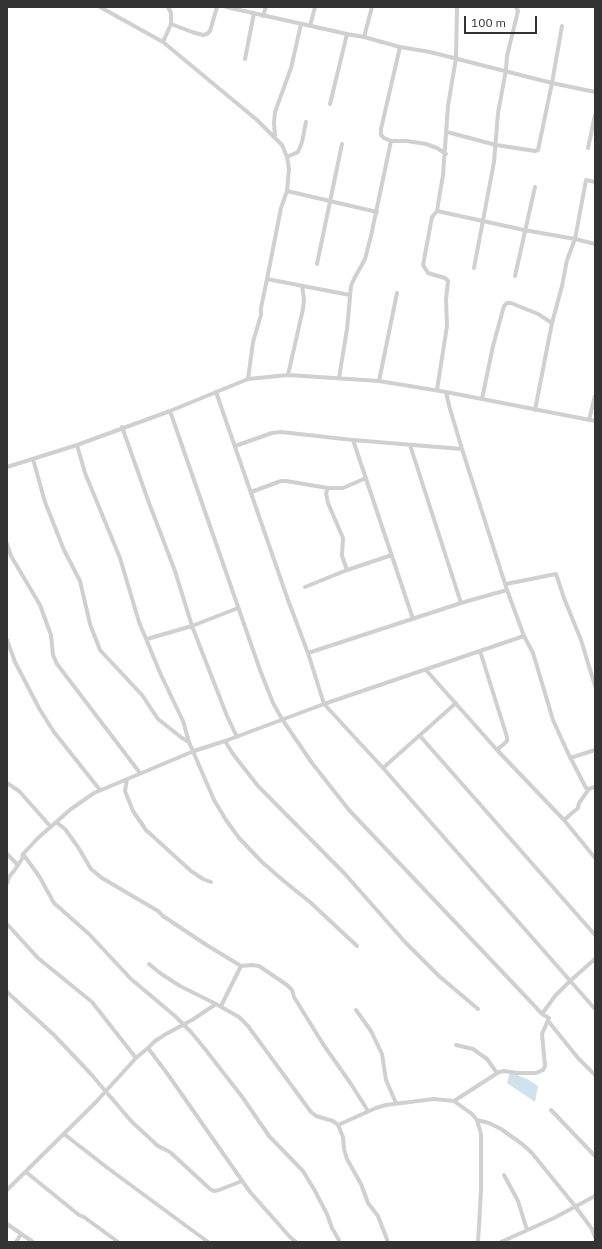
<!DOCTYPE html>
<html>
<head>
<meta charset="utf-8">
<style>
	body { margin:0 }
	#map { position:relative; width:602px; height:1249px; overflow:hidden; background:#fff; font-family:"IBM Plex Sans",sans-serif }
	canvas { display:block }
	.frame { position:absolute; inset:0; border:8px solid #333; pointer-events:none }
	.scale { position:absolute; left:464px; top:16px; width:73px; height:18px; box-sizing:border-box; border:2px solid #333; border-top:0; padding-left:5px; font-size:12px; line-height:14px; white-space:nowrap; color:#333; -webkit-text-stroke:3px #fff; paint-order:stroke }
</style>
</head>
<body>
<div id="map">
<canvas width="602" height="1249"></canvas>
<div class="frame"></div>
<div class="scale">100 m</div>
</div>
<script>
const c = document.querySelector('canvas').getContext('2d');
c.lineJoin = 'round';
function fill(path, color) { c.fillStyle = color; c.fill(path, 'evenodd'); }
const shape = rows => new Path2D(rows.map(r => 'M' + r).join(''));
function strokePath(path, color, width, dash) { c.strokeStyle = color; c.lineWidth = width; c.lineCap = dash ? 'butt' : 'round'; c.setLineDash(dash || []); c.stroke(path); }
fill(shape([
	[510,1072,529,1080,538,1086,535,1102,507,1083]
]), '#cfe2ee');
strokePath(shape([
	[100,7,163,42,257,120,282,145,287,157,289,169,287,191,281,208,267,279,261,308,261,315,253,342,248,379],
	[226,7,347,34,364,37,400,47,430,52,552,83,595,92],
	[263,16,266,7],
	[171,24,192,32,203,35,207,34,210,31,217,7],
	[310,26,315,7],
	[364,37,372,7],
	[163,42,171,24,171,13,168,7],
	[400,47,381,129,381,135,384,138,391,141,407,141,426,144,437,148,446,154],
	[245,59,254,13],
	[330,104,347,34],
	[447,132,496,145,535,151,538,150,552,83,562,26],
	[275,136,274,123,275,112,291,68,301,24],
	[588,148,595,115],
	[287,157,298,152,302,142,306,122],
	[287,191,377,212],
	[437,211,524,230,575,239,595,244],
	[317,264,342,144],
	[474,268,494,162,498,113,506,70,507,56,518,11,516,7],
	[515,276,535,187],
	[267,279,350,295],
	[288,375,303,309,304,299,302,286],
	[339,378,347,329,351,286,354,279,365,259,371,236,391,141],
	[379,381,397,293],
	[437,390,447,326,446,300,448,281,445,278,428,273,423,265,432,217,437,211,443,175,448,106,456,58,457,7],
	[216,392,288,600,308,653,324,704,383,768,595,1009],
	[446,392,450,409,462,449,507,590,524,636,533,653,553,720,567,751,586,788,589,789,595,787],
	[482,399,493,346,504,306,507,303,511,303,538,314,552,323],
	[535,410,552,323,562,286,567,260,575,239,586,180,595,182],
	[170,411,260,670,273,703,282,719,312,763,349,810,529,1000,542,1014,549,1018,542,1034,545,1066,543,1070,536,1073,517,1073,504,1071,499,1072,454,1101],
	[589,420,595,396],
	[122,427,149,503,175,571,192,626,227,716,237,737],
	[353,440,413,619],
	[77,445,85,473,120,558,139,622,161,675,183,721,189,742,214,800,226,820,239,838,262,862,285,882,310,902,357,946],
	[410,445,461,603],
	[235,446,272,433,281,432,353,440,462,449],
	[33,459,45,502,64,550,80,581,90,624,100,650,142,695,158,719,182,738,189,742],
	[7,467,77,445,170,411,248,379,288,375,379,381,446,392,595,421],
	[328,488,326,493,328,503,343,538,342,556,347,570],
	[251,492,281,481,286,481,328,488,343,488,366,478],
	[7,544,11,556,40,605,51,635,53,655,57,664,140,773],
	[506,584,556,574,564,598,581,640,595,686],
	[305,587,347,570,392,555],
	[147,639,192,626,238,608],
	[7,640,15,662,40,710,54,732,100,790],
	[480,651,507,737,507,741,497,750],
	[308,653,461,603,507,590],
	[426,670,497,750,564,820,595,858],
	[420,736,595,935],
	[225,741,233,754,258,786,345,874,405,942,439,976,478,1009],
	[570,758,595,750],
	[383,768,456,703],
	[127,779,125,791,133,811,146,830,191,871,203,879,211,882],
	[7,783,19,791,51,827],
	[564,820,578,808,579,803,589,789],
	[56,822,65,829,78,847,91,869,102,878,158,911,163,916,205,944,241,966,252,965,259,966,287,985,292,990,294,997,323,1044,351,1084,368,1111],
	[7,854,18,865],
	[23,854,39,876,54,903,89,934,131,979,175,1016,191,1032,205,1049,243,1098,269,1136,303,1171,315,1191,327,1214,332,1228,340,1242],
	[7,883,9,877,14,871,22,859,23,854,38,838,71,809,94,793,194,751,225,741,324,704,524,636],
	[7,924,38,958,92,1002,136,1058],
	[149,964,160,973,180,986,216,1004],
	[7,992,54,1035,90,1073,132,1122,158,1146,170,1152,210,1189,214,1191,219,1190,242,1181],
	[221,1006,241,966],
	[356,1010,371,1031,382,1054,386,1080,396,1103],
	[542,1014,555,996,570,981,595,959],
	[549,1022,578,1058,595,1075],
	[456,1045,473,1049,487,1059,497,1073],
	[148,1048,155,1041,166,1034,192,1020,216,1004,239,1017,248,1026,311,1112,316,1116,333,1121,338,1125,343,1137,344,1149,347,1159,361,1184,368,1203,378,1216,388,1242],
	[551,1110,595,1156],
	[477,1120,489,1123,501,1129,522,1144,532,1153,575,1206,592,1229,595,1237],
	[338,1125,376,1108,386,1105,434,1099,454,1101,472,1114,477,1120,481,1134,481,1191,478,1242],
	[64,1134,109,1169,208,1242],
	[26,1172,79,1215,84,1217,118,1242],
	[504,1175,518,1201,527,1230],
	[7,1190,95,1103,136,1058,148,1048,169,1076,250,1192,290,1237,296,1242],
	[7,1224,33,1242],
	[16,1242,21,1234],
	[501,1242,554,1218,595,1196]
]), '#d0d0d0', 4);
</script>
</body>
</html>
